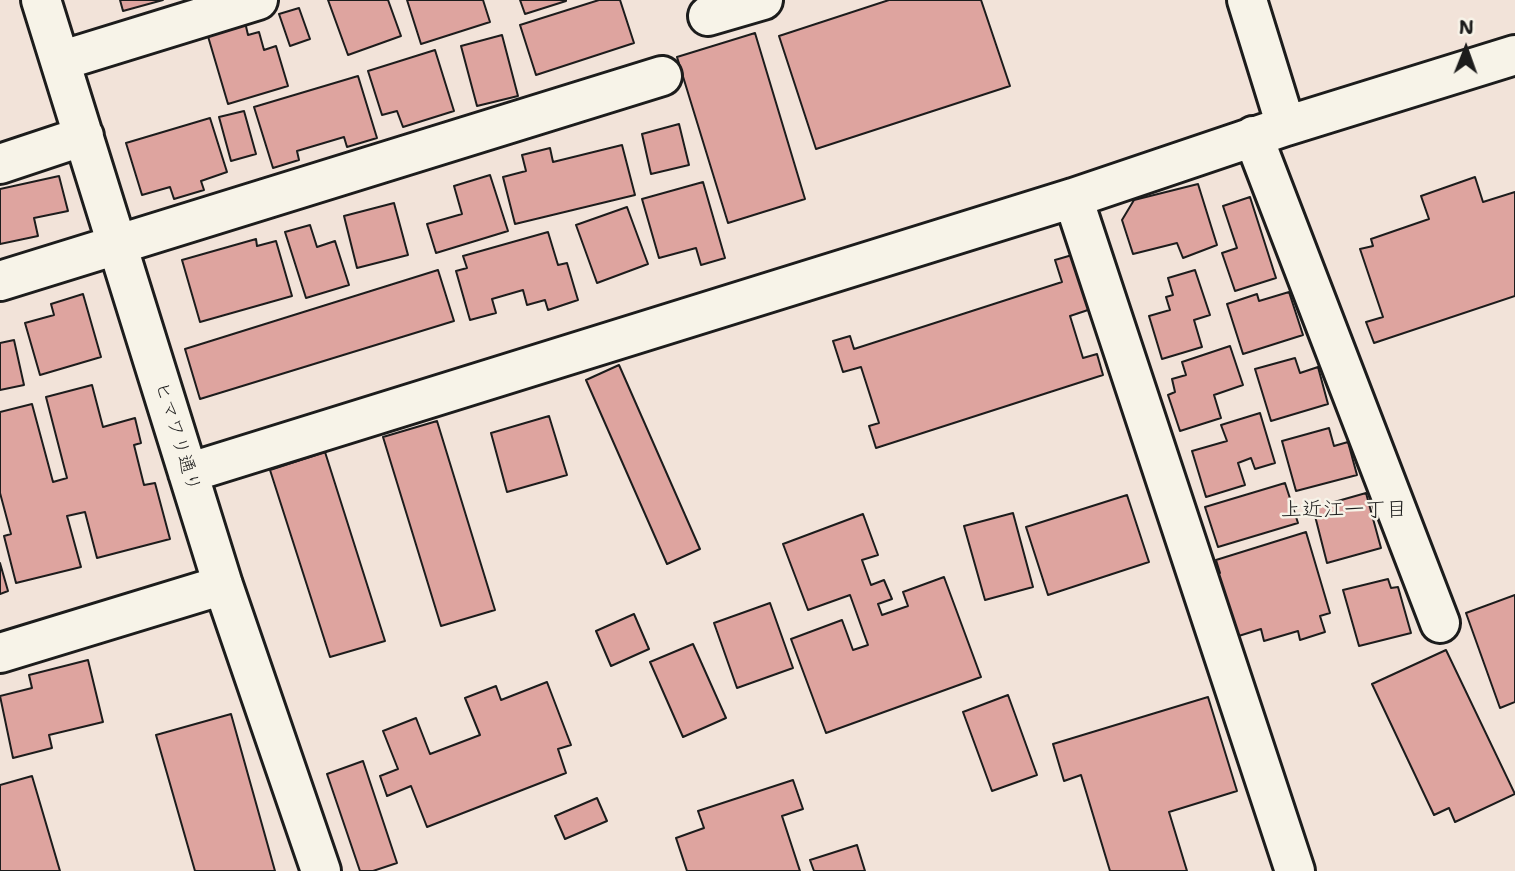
<!DOCTYPE html>
<html>
<head>
<meta charset="utf-8">
<style>
	body { margin:0 }
	#map { position:relative; width:1515px; height:871px; overflow:hidden; background:#f2e3d9; font-family:"Shantell Sans",sans-serif }
	canvas { display:block }
	.north { position:absolute; left:1431px; top:14px; width:70px; height:70px; -webkit-text-stroke:5px #f7f3e8; paint-order:stroke; rotate:1deg; font-size:19px; font-weight:700; line-height:28px; text-align:center; color:#1c1c1c }
	.north::after { content:''; display:block; margin:auto; width:24px; height:32px; background:#1c1c1c; clip-path:polygon(50% 0,100% 100%,50% 72%,0 100%) }
</style>
</head>
<body>
<div id="map">
<canvas width="1515" height="871"></canvas>
<div class="north">N</div>
</div>
<script>
const c = document.querySelector('canvas').getContext('2d');
c.lineJoin = 'round';
function fill(path, color) { c.fillStyle = color; c.fill(path, 'evenodd'); }
const shape = rows => new Path2D(rows.map(r => 'M' + r).join(''));
function strokePath(path, color, width, dash) { c.strokeStyle = color; c.lineWidth = width; c.lineCap = dash ? 'butt' : 'round'; c.setLineDash(dash || []); c.stroke(path); }
function drawText(font, color, halo, rows, align = 'center') {
  c.font = font + ' "Shantell Sans","Klee One",sans-serif'; c.lineWidth = 5; c.setLineDash([]); c.textBaseline = 'middle'; c.strokeStyle = halo; c.fillStyle = color; for (const [text, x, y, turn = 0] of rows) {
    c.save(); c.translate(x, y); c.rotate((+turn || 0) * Math.PI / 180); c.textAlign = isNaN(turn) ? turn : align; if (halo) c.strokeText(text, 0, 0); c.fillText(text, 0, 0); c.restore();
  }
}
const building = shape([
	[120,0,163,0,123,11,120,0],
	[328,0,388,0,401,36,348,55,328,0],
	[407,0,483,0,490,22,421,44,407,0],
	[520,0,566,0,566,1,525,14,520,0],
	[599,0,620,0,634,43,536,75,520,25,599,0],
	[889,0,981,0,1010,86,816,149,779,36,889,0],
	[299,8,310,39,290,46,279,14,299,8],
	[245,22,248,35,259,32,264,50,276,46,288,86,228,104,207,33,245,22],
	[755,33,805,199,728,223,677,57,755,33],
	[502,35,518,96,477,106,461,46,502,35],
	[435,50,454,111,403,127,397,111,382,115,368,71,435,50],
	[358,76,377,138,347,147,344,137,297,151,299,160,273,168,254,107,358,76],
	[244,111,256,154,231,161,219,117,244,111],
	[210,118,227,172,201,181,204,190,174,199,170,187,142,195,126,143,210,118],
	[679,124,689,165,651,174,642,134,679,124],
	[622,145,635,195,515,224,503,177,526,171,522,155,550,148,553,162,622,145],
	[490,175,508,231,436,253,427,224,462,214,454,186,490,175],
	[59,176,68,211,34,218,38,236,0,244,0,189,59,176],
	[1475,177,1483,202,1515,192,1515,296,1374,343,1366,322,1383,317,1360,249,1373,246,1371,239,1429,219,1421,196,1475,177],
	[703,182,725,258,701,265,696,248,659,258,642,199,703,182],
	[1198,184,1217,245,1183,258,1177,243,1133,254,1122,220,1134,200,1198,184],
	[1250,197,1276,278,1235,291,1222,253,1237,248,1223,206,1250,197],
	[394,203,408,255,357,268,344,216,394,203],
	[627,207,648,264,597,283,576,225,627,207],
	[310,225,317,247,335,241,349,285,306,298,285,232,310,225],
	[548,232,558,265,567,263,578,300,548,310,545,300,527,305,523,290,492,299,496,313,470,320,456,271,467,268,463,256,548,232],
	[256,239,257,246,276,241,292,296,200,322,182,260,256,239],
	[1079,253,1097,307,1070,316,1083,358,1097,354,1103,375,876,448,869,426,879,423,861,367,843,372,833,341,850,336,854,349,1062,282,1055,260,1079,253],
	[438,270,454,321,200,399,185,349,438,270],
	[1195,270,1210,315,1194,320,1202,347,1162,359,1149,316,1170,310,1166,297,1173,295,1168,278,1195,270],
	[1289,292,1303,335,1243,354,1227,304,1257,294,1259,301,1289,292],
	[83,294,101,357,40,375,25,323,54,315,51,304,83,294],
	[14,340,24,385,0,390,0,343,14,340],
	[1230,346,1243,385,1214,395,1221,418,1180,431,1168,395,1175,392,1172,379,1186,375,1182,362,1230,346],
	[1295,358,1300,373,1318,367,1328,404,1271,421,1255,369,1295,358],
	[619,365,700,549,667,564,586,380,619,365],
	[92,385,103,427,135,418,141,443,134,445,144,485,155,483,170,539,97,558,85,512,67,516,81,567,16,583,4,536,11,534,0,493,0,412,32,404,53,482,67,478,46,397,92,385],
	[1260,413,1275,463,1255,469,1251,458,1238,463,1245,485,1206,497,1192,451,1227,441,1221,425,1260,413],
	[549,416,567,475,507,492,491,433,549,416],
	[437,421,495,610,441,626,383,437,437,421],
	[1329,428,1334,446,1348,442,1357,475,1296,491,1282,441,1329,428],
	[325,452,385,641,330,657,270,470,325,452],
	[1285,483,1298,523,1218,547,1205,507,1285,483],
	[1366,493,1381,548,1327,563,1313,508,1366,493],
	[1127,495,1149,562,1048,595,1026,527,1127,495],
	[1013,513,1033,587,985,600,964,526,1013,513],
	[863,514,878,555,862,560,871,585,884,580,892,599,878,604,882,615,908,606,903,592,944,577,981,677,826,733,791,639,842,620,853,650,868,645,850,595,808,610,783,544,863,514],
	[1306,532,1330,613,1320,616,1325,632,1300,640,1298,631,1264,641,1261,629,1229,639,1210,576,1220,573,1216,560,1306,532],
	[0,563,8,591,0,594,0,563],
	[1388,579,1391,588,1398,587,1411,633,1359,646,1343,590,1388,579],
	[1515,595,1515,702,1500,708,1466,613,1515,595],
	[770,603,793,668,737,688,714,623,770,603],
	[634,614,649,649,611,666,596,631,634,614],
	[693,644,726,718,683,737,650,662,693,644],
	[1446,650,1515,794,1455,822,1449,808,1434,815,1372,684,1446,650],
	[88,660,103,722,49,735,52,748,13,758,0,696,32,688,29,675,88,660],
	[547,682,571,745,558,749,566,773,427,827,411,786,387,796,380,776,398,769,383,731,416,718,430,754,480,735,465,698,496,686,501,700,547,682],
	[1008,695,1037,775,992,791,963,712,1008,695],
	[1208,697,1237,791,1169,812,1187,871,1110,871,1081,775,1064,781,1053,744,1208,697],
	[231,714,275,871,195,871,156,735,231,714],
	[363,761,397,863,373,871,360,871,327,774,363,761],
	[32,776,60,871,0,871,0,785,32,776],
	[793,780,803,809,782,816,800,871,687,871,676,838,704,828,698,811,793,780],
	[597,798,607,821,565,839,555,816,597,798],
	[857,845,865,871,814,871,810,860,857,845]
]);
fill(building, '#dea49f');
strokePath(building, '#1c1c1c', 2);
const minor = shape([
	[41,0,223,585,321,871],
	[1247,0,1286,126],
	[708,16,763,0],
	[60,61,258,0],
	[1253,136,1440,623],
	[0,164,84,136],
	[1073,198,1295,871],
	[0,281,662,76],
	[188,473,1073,198,1286,126,1515,55],
	[0,653,223,585]
]);
strokePath(minor, '#1c1c1c', 44);
strokePath(minor, '#f7f3e8', 38);
drawText('19px', '#1c1c1c', '#f7f3e8', [
	["ヒマワリ通り",177,437,73]
]);
drawText('21px', '#1c1c1c', '#f7f3e8', [
	["上近江一丁目",1344,511]
]);
</script>
</body>
</html>
